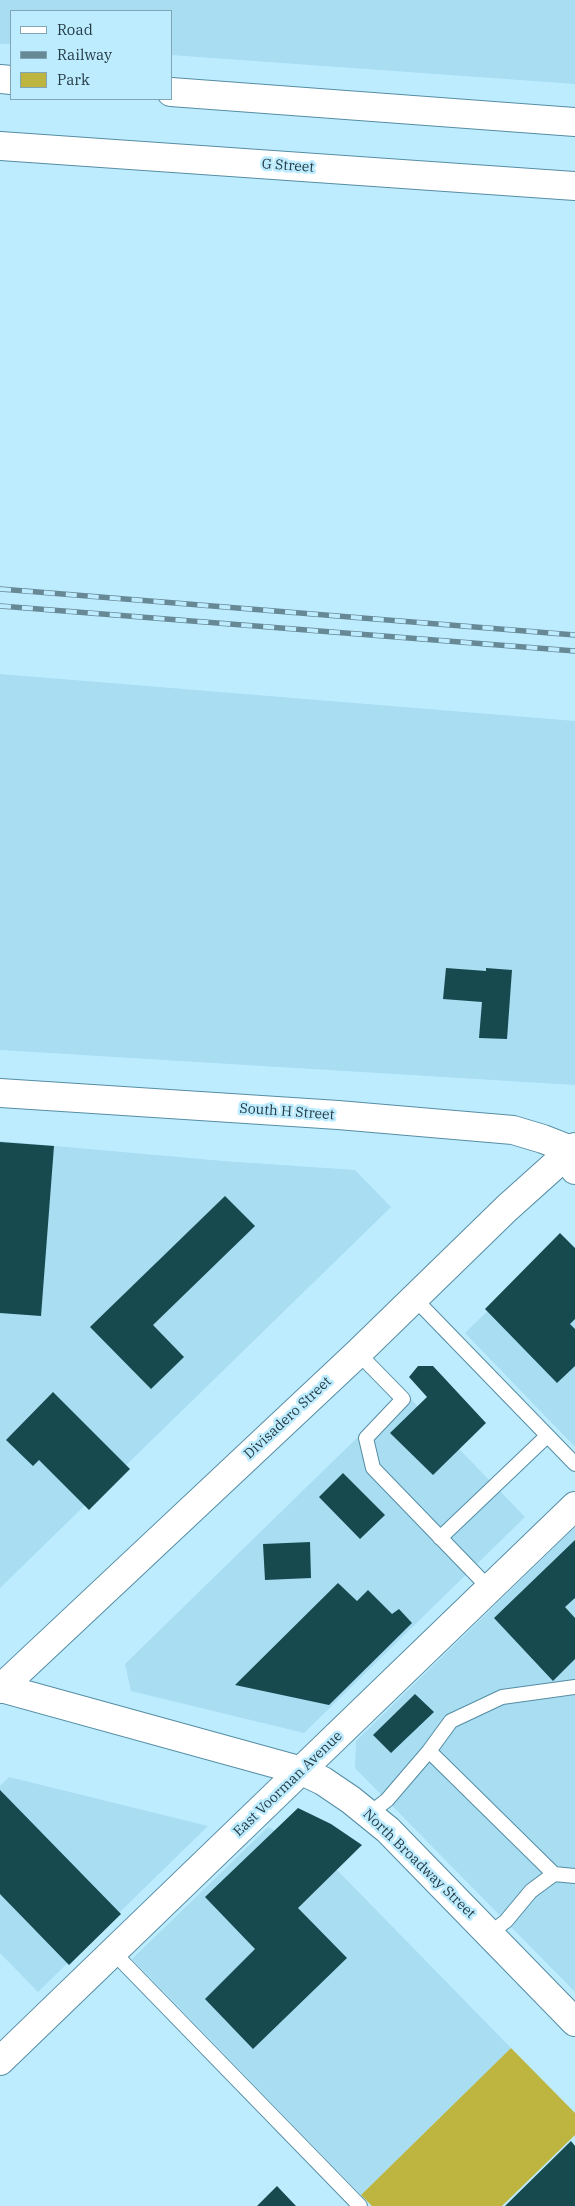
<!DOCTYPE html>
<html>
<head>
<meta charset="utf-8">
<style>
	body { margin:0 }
	#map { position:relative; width:575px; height:2206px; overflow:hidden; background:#beecff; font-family:"IBM Plex Serif",serif }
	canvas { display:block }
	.legend { position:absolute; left:10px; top:10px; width:162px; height:90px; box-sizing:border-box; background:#beecff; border:1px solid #80a6b5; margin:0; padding:6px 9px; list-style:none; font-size:15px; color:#243c45 }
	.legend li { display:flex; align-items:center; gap:10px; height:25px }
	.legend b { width:25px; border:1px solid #80a6b5 }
</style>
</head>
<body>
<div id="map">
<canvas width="575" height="2206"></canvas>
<ul class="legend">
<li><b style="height:6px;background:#fff"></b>Road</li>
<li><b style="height:6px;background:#678895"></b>Railway</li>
<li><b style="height:14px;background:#beb540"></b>Park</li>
</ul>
</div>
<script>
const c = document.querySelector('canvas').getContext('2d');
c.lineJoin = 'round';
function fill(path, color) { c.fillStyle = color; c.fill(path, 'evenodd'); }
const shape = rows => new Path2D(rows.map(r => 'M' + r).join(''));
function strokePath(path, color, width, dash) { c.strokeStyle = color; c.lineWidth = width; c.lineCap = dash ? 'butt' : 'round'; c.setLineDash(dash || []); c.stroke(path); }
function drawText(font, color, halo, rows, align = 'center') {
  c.font = font + ' "IBM Plex Serif",serif'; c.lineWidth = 5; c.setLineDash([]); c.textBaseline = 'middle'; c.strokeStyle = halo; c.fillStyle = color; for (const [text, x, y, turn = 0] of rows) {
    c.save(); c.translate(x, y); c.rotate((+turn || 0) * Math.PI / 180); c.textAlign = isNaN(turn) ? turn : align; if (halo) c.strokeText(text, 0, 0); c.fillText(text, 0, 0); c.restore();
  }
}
fill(shape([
	[0,0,575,0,575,84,171,55,171,11,11,11,11,44,0,44],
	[0,674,575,721,575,1085,0,1050],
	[0,1141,223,1161,355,1170,391,1207,0,1588],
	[541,1259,575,1294,575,1447,465,1333],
	[404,1392,525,1517,304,1733,131,1691,125,1664],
	[575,1527,575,1992,355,1768,356,1741],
	[9,1777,208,1826,38,1992,0,1953,0,1786],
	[268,1827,311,1848,338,1871,511,2048,361,2195,132,1959]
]), '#a8ddf2');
fill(shape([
	[511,2048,575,2113,575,2135,502,2206,372,2206,361,2195]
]), '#beb540');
fill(shape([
	[446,968,486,971,486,968,512,970,507,1039,479,1038,482,1002,443,999],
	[0,1142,54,1146,41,1316,0,1313],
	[225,1196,255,1226,153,1325,184,1357,151,1389,90,1327],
	[560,1233,575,1248,575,1319,570,1324,575,1329,575,1366,557,1383,485,1309],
	[418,1366,433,1366,486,1423,433,1475,390,1433,427,1397,409,1377],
	[53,1392,130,1469,89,1510,39,1460,33,1466,6,1440],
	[343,1473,385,1515,360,1539,319,1497],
	[575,1540,575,1598,565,1607,575,1618,575,1659,553,1681,494,1618],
	[310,1542,311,1578,265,1580,263,1544],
	[338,1583,357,1601,368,1590,392,1614,399,1609,412,1623,329,1705,235,1685],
	[415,1694,434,1712,391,1753,373,1735],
	[0,1790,121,1914,69,1965,0,1894],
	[298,1808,331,1824,362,1845,298,1908,347,1958,253,2049,205,1999,255,1949,205,1897],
	[571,2141,575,2146,575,2206,505,2206],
	[277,2186,296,2206,257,2206]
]), '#164a4f');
const lane = shape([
	[414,1298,575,1464],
	[358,1353,403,1399,366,1438,373,1468,490,1589],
	[440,1538,547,1436],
	[429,1751,554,1874],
	[369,1814,387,1800,429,1751,451,1721,502,1697,575,1687],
	[489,1934,506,1921,531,1891,554,1874,575,1876],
	[113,1952,360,2206]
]);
const street = shape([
	[571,1150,575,1170],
	[1,1688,302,1771,323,1781,351,1800,388,1830,575,2022],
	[0,2061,575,1506]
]);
const secondary = shape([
	[0,79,11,80],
	[171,92,575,122],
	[0,146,575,186],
	[0,1093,338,1115,513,1130,543,1139,571,1150],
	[0,1689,358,1353,507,1208,575,1147]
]);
strokePath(lane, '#558da3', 16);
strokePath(street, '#558da3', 30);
strokePath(secondary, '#558da3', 30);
strokePath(lane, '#fff', 14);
strokePath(street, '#fff', 28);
strokePath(secondary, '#fff', 28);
const rail = shape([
	[0,589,575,635],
	[0,606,575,651]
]);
strokePath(rail, '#678895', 5.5);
strokePath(rail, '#beecff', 4, [11]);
drawText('14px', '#243c45', '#beecff', [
	["G Street",288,166,4],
	["South H Street",287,1112,4],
	["Divisadero Street",288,1418,-43],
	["East Voorman Avenue",288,1784,-44],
	["North Broadway Street",419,1864,44]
]);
</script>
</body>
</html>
